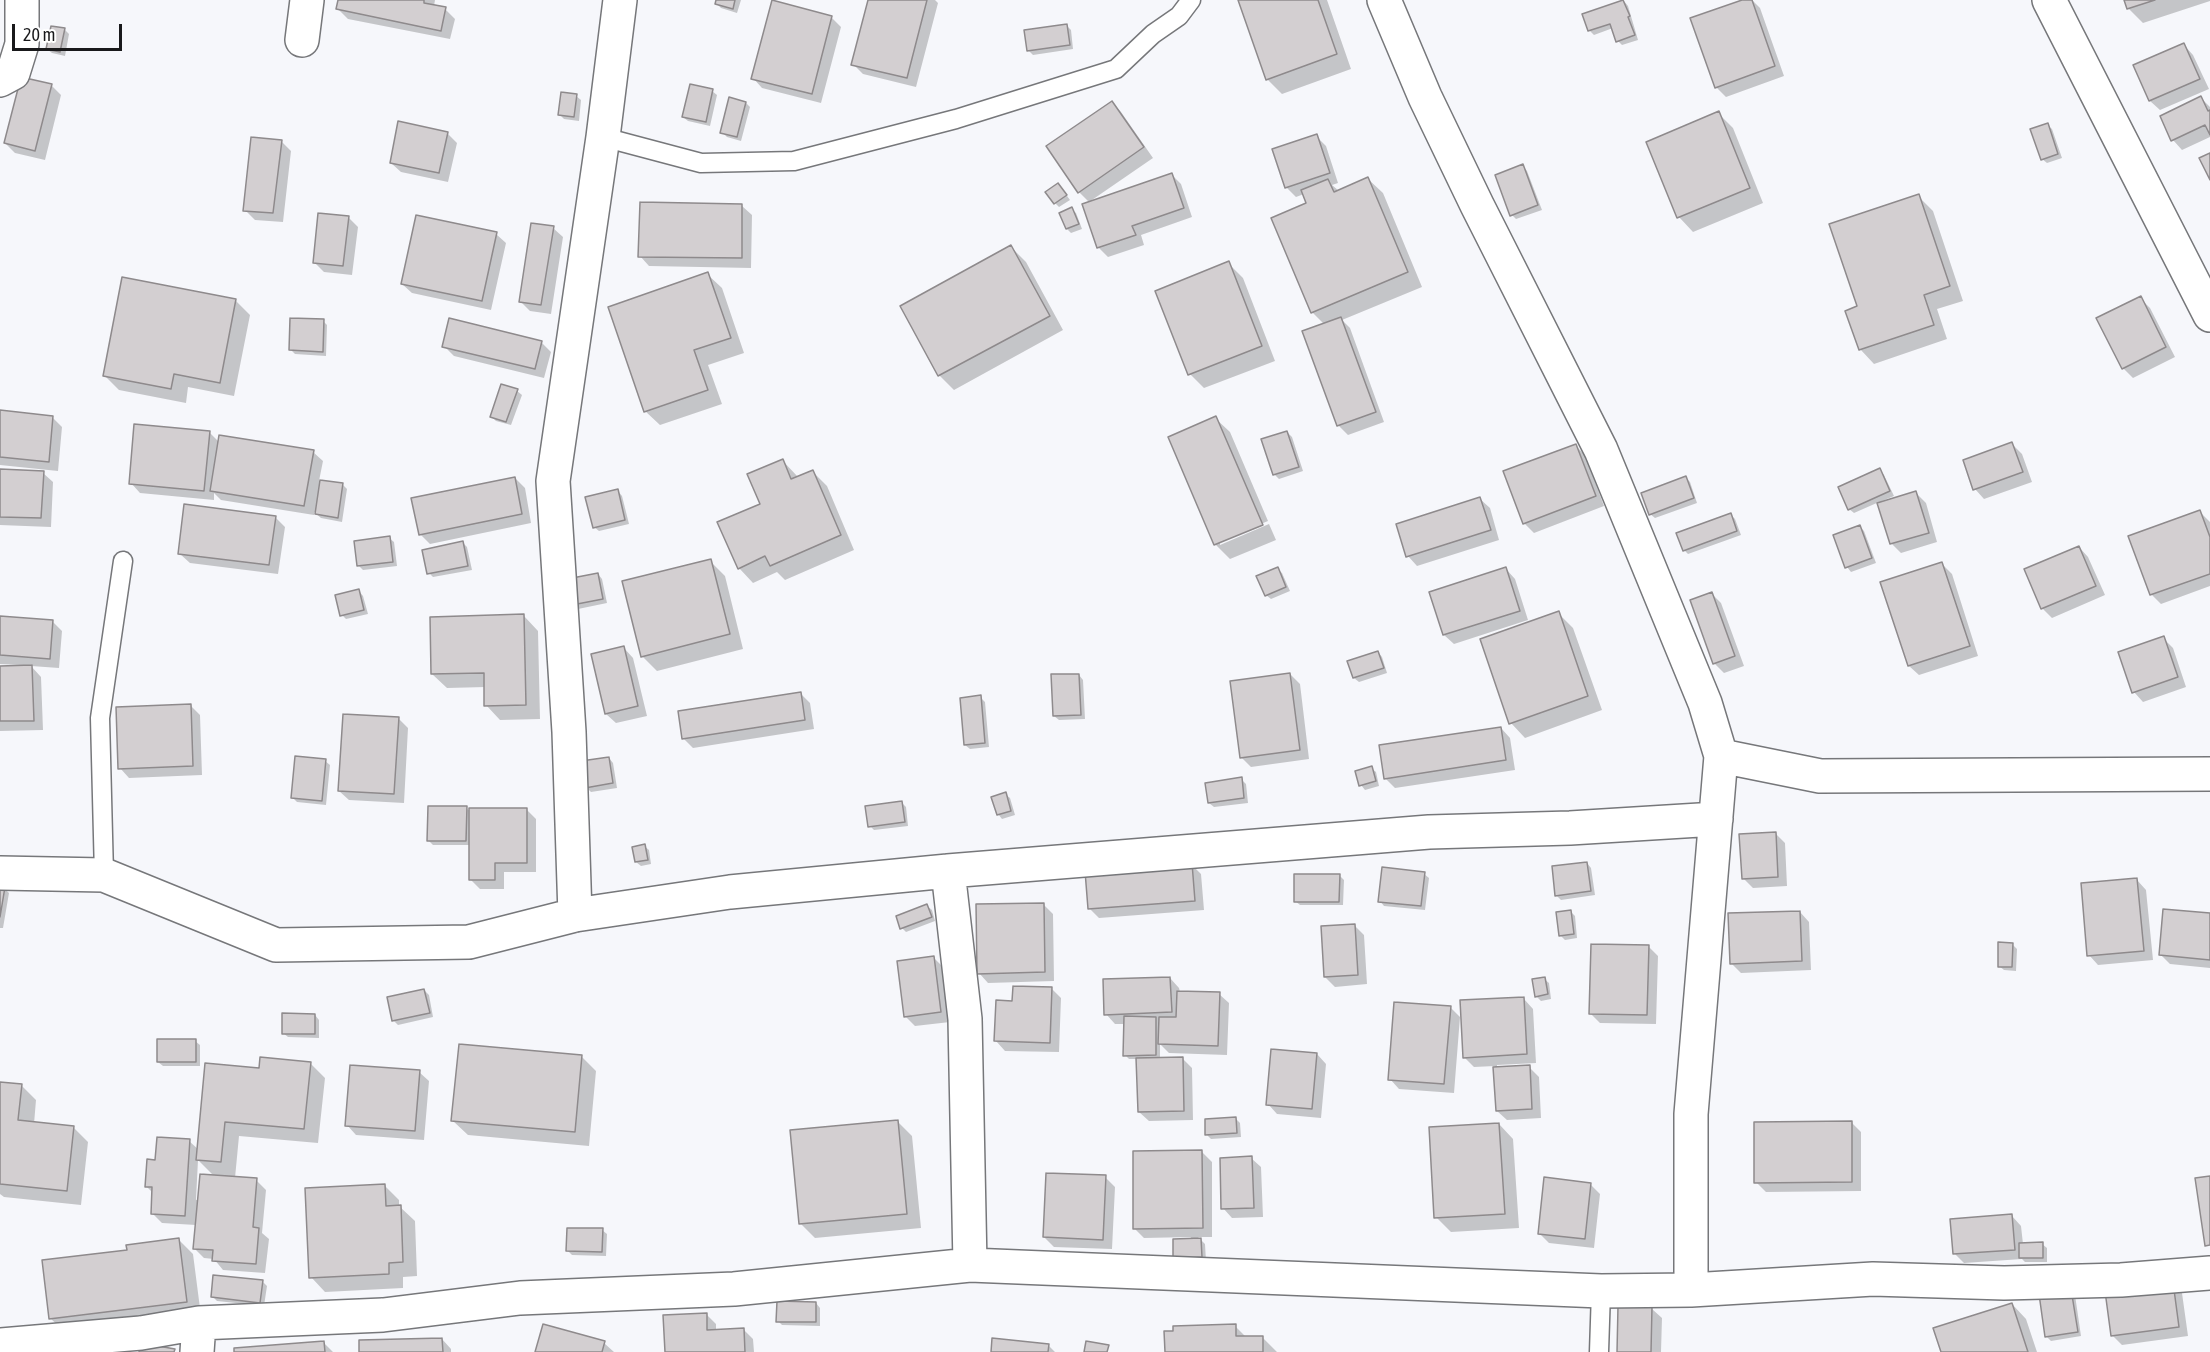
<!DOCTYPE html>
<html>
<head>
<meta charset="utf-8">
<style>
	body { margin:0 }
	#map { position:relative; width:2210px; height:1352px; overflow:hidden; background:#f6f7fb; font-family:"Asap Condensed",sans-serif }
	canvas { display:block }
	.scale { position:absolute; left:12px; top:24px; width:110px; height:27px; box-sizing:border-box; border:3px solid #19191b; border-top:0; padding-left:8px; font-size:18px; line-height:21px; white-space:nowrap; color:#19191b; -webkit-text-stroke:4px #fff; paint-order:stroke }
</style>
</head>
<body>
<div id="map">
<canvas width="2210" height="1352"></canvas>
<div class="scale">20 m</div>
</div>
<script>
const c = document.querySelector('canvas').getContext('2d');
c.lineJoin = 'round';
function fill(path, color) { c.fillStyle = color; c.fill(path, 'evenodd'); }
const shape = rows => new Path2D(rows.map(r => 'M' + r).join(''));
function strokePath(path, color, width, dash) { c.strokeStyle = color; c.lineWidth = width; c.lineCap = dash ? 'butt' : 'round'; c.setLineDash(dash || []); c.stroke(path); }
fill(shape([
	[340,0,435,0,434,6,445,9,455,19,450,39,348,19,338,9],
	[718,0,741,0,737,13,721,8,717,4],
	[869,0,935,0,938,3,916,87,863,74,853,64],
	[1239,0,1327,0,1351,69,1282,94,1267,79],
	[1746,0,1752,0,1760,8,1784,76,1726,97,1716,87],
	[2125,0,2210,0,2210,1,2143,23,2128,8],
	[1624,1,1628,6,1638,40,1622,45,1618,41,1613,28,1594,35,1589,30,1584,15],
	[831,17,841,27,821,103,762,88,753,78],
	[1067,26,1071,30,1073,49,1033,55,1029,51],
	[65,30,69,34,65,56,52,53,47,49],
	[2184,45,2193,55,2209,89,2160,110,2150,101,2135,66],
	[51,85,61,95,45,160,15,153,5,143],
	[712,91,717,95,710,126,688,121,683,117],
	[576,96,581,100,579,121,564,119,560,115],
	[2201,98,2210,107,2210,137,2182,150,2173,140],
	[1112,102,1121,112,1153,158,1089,202,1079,192,1048,146],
	[746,103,750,107,741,141,727,137,722,132],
	[1718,113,1733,128,1763,203,1693,232,1679,217],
	[2047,125,2052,129,2062,158,2047,163,2042,159],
	[447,133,457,143,448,182,401,172,391,163],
	[1316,136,1326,146,1338,183,1332,185,1339,191,1368,179,1383,193,1422,287,1342,320,1350,328,1384,422,1348,435,1338,425,1325,325,1312,312,1308,204,1304,194,1296,197,1286,187],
	[281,141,291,151,283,222,255,220,245,210],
	[1523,166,1527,171,1542,210,1516,219,1512,215],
	[1171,174,1181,184,1192,217,1141,235,1144,245,1108,257,1098,247],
	[1062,189,1070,200,1059,207,1055,203],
	[1918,196,1933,211,1963,301,1937,309,1947,339,1874,364,1860,349,1859,307],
	[742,206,752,215,751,268,649,266,640,256],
	[1071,209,1076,213,1082,229,1071,233,1067,229],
	[348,217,358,227,352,275,324,272,314,262],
	[553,228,563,237,551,314,530,311,520,301],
	[496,234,506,243,491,310,412,293,402,284],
	[1011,247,1026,262,1063,330,954,390,939,375,902,306],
	[1228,263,1243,278,1275,361,1204,388,1190,374],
	[707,274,722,288,744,353,708,365,722,404,660,425,645,411],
	[2140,298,2150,308,2175,357,2133,378,2123,368],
	[236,301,250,315,234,396,188,387,186,403,119,390,104,375],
	[323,321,327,325,326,356,295,354,291,350],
	[541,342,551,352,544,378,454,356,444,346],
	[517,391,522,395,511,425,496,421,491,416],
	[0,412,52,417,62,427,58,471,0,465],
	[1215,418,1230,432,1268,521,1220,541,1220,545,1269,524,1276,540,1230,559,1216,545,1170,438],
	[209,432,219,442,313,452,323,461,319,481,343,485,347,489,342,522,321,518,314,512,314,515,221,500,214,493,214,500,140,493,131,483],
	[1287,432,1292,437,1303,471,1279,479,1274,474],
	[2012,444,2022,454,2032,482,1984,499,1975,489],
	[1576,446,1585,455,1604,506,1534,533,1524,523],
	[782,460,798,477,812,471,827,486,854,550,785,580,777,572,753,583,739,568,762,504],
	[1880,470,1884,475,1894,496,1882,501,1882,503,1916,493,1926,503,1937,542,1901,553,1891,543,1879,502,1854,513,1849,509],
	[0,471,43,473,53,482,51,527,0,525],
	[515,478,525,488,531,523,430,544,420,534],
	[1686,478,1690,482,1697,503,1655,518,1650,514],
	[618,491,622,496,629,524,599,531,594,527],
	[1480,499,1490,508,1499,540,1417,566,1408,556],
	[2200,512,2210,522,2210,586,2161,604,2151,594],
	[1731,515,1735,519,1741,535,1688,554,1684,550],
	[275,517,285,527,278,574,190,563,180,554],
	[1860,527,1864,531,1876,563,1851,572,1847,567],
	[389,538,394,542,397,566,363,570,359,566],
	[463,543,467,547,472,570,433,577,429,573],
	[2079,547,2088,557,2105,595,2052,618,2043,609,2026,570],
	[710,561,725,576,743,649,657,671,642,656],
	[1942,564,1952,574,1978,656,1919,675,1909,666],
	[1277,569,1282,573,1290,591,1271,599,1266,595],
	[1506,569,1515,579,1528,620,1454,644,1444,635],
	[598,574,602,579,607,603,578,609,574,604],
	[359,591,363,596,368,614,346,619,342,615],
	[1711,593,1721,603,1744,666,1724,673,1714,663],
	[1558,613,1573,628,1602,710,1525,738,1511,723],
	[524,616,538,631,540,719,500,720,486,705,486,687,447,688,432,674],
	[0,617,52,621,62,631,59,668,31,666,41,677,43,730,0,731,0,668,19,667,19,665,0,664],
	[2163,638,2173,648,2186,687,2143,702,2134,692],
	[624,648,633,658,647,716,616,723,606,714],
	[1378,652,1382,657,1387,673,1359,682,1354,678,1349,662],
	[1290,674,1300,684,1309,759,1251,767,1241,757],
	[1079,675,1083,680,1085,719,1059,720,1054,716],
	[801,694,810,703,814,729,693,748,683,738],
	[980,697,985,702,989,747,970,749,965,745],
	[190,705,200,715,202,775,129,778,120,768],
	[399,719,408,728,404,803,349,800,339,791],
	[1501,728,1510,738,1515,770,1395,788,1385,778],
	[609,758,613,763,617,788,591,792,586,787],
	[325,761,330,765,326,805,297,802,293,798],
	[1371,768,1376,772,1379,786,1365,790,1361,785],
	[1241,779,1246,784,1248,803,1214,807,1209,803],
	[1005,794,1010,798,1015,815,1002,819,998,814],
	[902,803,906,807,908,826,874,830,870,826],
	[466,807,468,810,526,809,536,819,536,872,504,872,504,889,480,889,470,879,470,845,433,845,428,840],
	[1775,833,1785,843,1787,886,1753,888,1743,878],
	[644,846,649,850,651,864,641,866,636,862],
	[1587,863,1591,868,1595,895,1561,900,1556,895],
	[1191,864,1201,874,1204,910,1099,918,1090,909],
	[1424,874,1429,878,1425,910,1384,906,1380,901],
	[1339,875,1344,880,1343,905,1300,905,1295,901],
	[2137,880,2146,890,2153,960,2098,965,2089,955],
	[0,888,4,888,9,893,3,928,0,928],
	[1043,904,1053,914,1054,981,988,983,979,973],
	[927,906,932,910,935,921,906,932,902,928],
	[1571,912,1575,916,1577,938,1565,940,1560,935],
	[1800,912,1809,922,1811,970,1741,973,1731,963],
	[2210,915,2210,968,2170,964,2160,954],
	[1355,926,1364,935,1367,984,1335,987,1325,977],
	[2012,944,2017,949,2016,971,2004,970,1999,966],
	[1648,946,1658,956,1656,1024,1600,1023,1591,1014],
	[933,957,943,967,950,1022,915,1026,905,1016],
	[1170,978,1179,988,1180,992,1219,994,1229,1003,1227,1055,1169,1053,1160,1044,1160,1059,1182,1058,1192,1068,1193,1120,1149,1121,1139,1112,1137,1059,1129,1059,1125,1055,1125,1024,1115,1024,1106,1014],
	[1544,979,1549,983,1551,999,1541,1001,1536,996],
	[1051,988,1061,998,1059,1052,1005,1051,996,1041,1013,1002],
	[424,990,429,995,433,1017,398,1025,393,1020],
	[1524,999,1533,1009,1536,1063,1497,1065,1497,1068,1529,1067,1539,1077,1541,1118,1507,1120,1497,1111,1495,1066,1474,1067,1464,1057],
	[1450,1007,1460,1017,1454,1093,1399,1089,1390,1079],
	[315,1015,319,1020,319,1038,288,1037,283,1033],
	[195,1041,200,1045,200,1066,163,1066,158,1062],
	[1317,1054,1326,1064,1321,1118,1277,1114,1268,1104],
	[581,1056,596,1071,589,1146,468,1135,453,1121],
	[310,1063,325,1078,318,1143,239,1136,235,1178,256,1180,266,1190,262,1233,269,1239,265,1273,223,1270,214,1259,204,1258,194,1248,196,1225,162,1223,153,1214,154,1194,147,1187,157,1162,189,1141,199,1150,260,1070],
	[198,1160,214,1176,199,1200,196,1200],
	[419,1072,429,1081,424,1140,356,1135,347,1125],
	[0,1083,22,1086,36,1100,34,1124,73,1127,88,1142,81,1205,4,1197,0,1194],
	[1236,1119,1240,1123,1241,1137,1211,1139,1207,1135],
	[897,1121,912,1136,921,1228,815,1238,801,1224],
	[1852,1123,1861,1132,1861,1191,1766,1192,1756,1182],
	[1499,1124,1513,1139,1519,1228,1451,1232,1436,1217],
	[1202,1152,1212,1162,1212,1237,1198,1237,1205,1244,1206,1261,1179,1263,1191,1237,1144,1238,1134,1228],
	[1251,1158,1261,1167,1263,1217,1232,1218,1223,1208],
	[1105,1177,1115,1187,1112,1249,1054,1247,1044,1237],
	[1590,1184,1600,1194,1594,1248,1549,1243,1540,1234],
	[384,1185,399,1200,399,1206,415,1221,417,1276,403,1277,403,1288,325,1292,311,1277],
	[2012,1216,2021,1226,2023,1244,2042,1244,2047,1248,2047,1262,2025,1262,2022,1259,1964,1263,1955,1254],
	[602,1230,607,1234,606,1256,572,1255,568,1251],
	[179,1240,193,1254,201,1316,65,1332,50,1318,129,1252],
	[262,1281,267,1286,264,1306,217,1301,213,1297],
	[2173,1283,2182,1293,2188,1336,2122,1345,2112,1335],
	[2040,1295,2075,1295,2081,1336,2051,1341,2046,1336],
	[816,1303,820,1308,820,1326,782,1325,778,1321],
	[2012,1304,2026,1319,2037,1352,1943,1352],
	[1652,1309,1662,1318,1661,1352,1618,1352],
	[706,1314,716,1324,716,1331,743,1329,753,1339,754,1352,666,1352],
	[1235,1326,1247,1338,1262,1337,1277,1352,1166,1352],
	[442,1339,451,1349,451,1352,361,1352],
	[324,1343,333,1352,236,1352],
	[604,1343,614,1352,536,1352],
	[1048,1345,1055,1352,992,1352]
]), '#0003');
const building = shape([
	[338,0,424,0,424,3,446,7,441,31,336,9,338,0],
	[716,0,735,0,733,9,715,4,716,0],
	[772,0,832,16,812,94,751,79,772,0],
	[868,0,927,0,907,78,851,65,868,0],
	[1238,0,1318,0,1337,54,1266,80,1238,0],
	[1623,0,1630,16,1628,17,1635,35,1616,42,1610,24,1588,31,1582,14,1623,0],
	[1742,0,1752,0,1775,66,1715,88,1690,18,1742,0],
	[2124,0,2155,0,2127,9,2124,0],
	[1067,24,1070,45,1027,51,1024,30,1067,24],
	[51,26,65,28,60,52,46,49,51,26],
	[2184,43,2200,79,2149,101,2133,65,2184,43],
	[21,77,52,84,35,151,4,143,21,77],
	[690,84,713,89,706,122,682,117,690,84],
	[561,92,577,94,574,117,558,115,561,92],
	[2201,96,2208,111,2210,110,2210,135,2205,125,2171,141,2160,116,2201,96],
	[729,97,746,102,737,137,720,133,729,97],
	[1112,101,1144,147,1078,193,1046,146,1112,101],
	[1719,111,1750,188,1677,218,1646,142,1719,111],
	[398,121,448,132,439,173,390,163,398,121],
	[2048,123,2058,154,2041,160,2030,129,2048,123],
	[1317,134,1330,173,1285,188,1272,149,1317,134],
	[251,137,282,140,273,213,243,211,251,137],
	[2210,153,2210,180,2199,158,2210,153],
	[1523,164,1538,205,1510,216,1495,175,1523,164],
	[1172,173,1184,208,1132,226,1136,235,1097,248,1082,204,1172,173],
	[1368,177,1408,272,1311,313,1271,218,1306,203,1301,190,1328,179,1334,192,1368,177],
	[1058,183,1067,195,1054,204,1045,192,1058,183],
	[1919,194,1950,286,1924,295,1934,325,1859,350,1845,311,1857,306,1829,224,1919,194],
	[640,202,742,204,742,258,638,257,640,202],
	[1072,207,1079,224,1066,229,1059,213,1072,207],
	[318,213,349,216,343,266,313,263,318,213],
	[416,215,497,232,482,301,401,284,416,215],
	[531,223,554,226,541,305,519,302,531,223],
	[1011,245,1050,316,938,376,900,306,1011,245],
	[1229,261,1262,346,1188,375,1155,291,1229,261],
	[708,272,731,338,694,350,708,390,644,412,608,307,708,272],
	[122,277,236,299,220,383,174,374,171,389,103,376,122,277],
	[2141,296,2166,347,2122,369,2096,318,2141,296],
	[1341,317,1376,412,1337,426,1302,331,1341,317],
	[290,318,324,319,323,352,289,350,290,318],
	[449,318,542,341,535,369,442,347,449,318],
	[501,384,518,389,506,422,490,417,501,384],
	[0,410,53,416,49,462,0,457,0,410],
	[1216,416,1263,525,1214,545,1168,437,1216,416],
	[134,424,210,431,204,491,129,484,134,424],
	[1287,431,1299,467,1273,475,1261,439,1287,431],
	[219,435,314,450,304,506,210,491,219,435],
	[2012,442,2023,472,1973,490,1963,460,2012,442],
	[1576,444,1596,496,1523,524,1503,471,1576,444],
	[783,459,791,479,813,470,841,535,770,566,765,556,738,569,717,522,760,504,747,474,783,459],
	[1880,468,1890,491,1848,510,1838,487,1880,468],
	[0,469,44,471,41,518,0,517,0,469],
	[1686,476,1694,498,1649,515,1641,493,1686,476],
	[515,477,522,514,419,535,411,498,515,477],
	[320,480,343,483,338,518,315,514,320,480],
	[618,489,625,520,593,528,585,497,618,489],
	[1916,491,1929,533,1890,544,1877,503,1916,491],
	[1480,497,1491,530,1406,557,1396,524,1480,497],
	[184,504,276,516,269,565,178,554,184,504],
	[2200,510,2210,537,2210,574,2150,595,2128,536,2200,510],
	[1731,513,1737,531,1683,551,1676,533,1731,513],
	[1860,525,1872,558,1845,568,1833,535,1860,525],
	[390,536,393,562,357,566,354,541,390,536],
	[463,541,468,566,427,574,422,550,463,541],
	[2079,546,2096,586,2041,609,2024,569,2079,546],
	[711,559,730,634,641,657,622,581,711,559],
	[1942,562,1970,646,1908,666,1880,582,1942,562],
	[1278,567,1286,587,1265,596,1256,576,1278,567],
	[1506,567,1520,611,1443,635,1429,592,1506,567],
	[598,573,603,599,572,605,567,579,598,573],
	[359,589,364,610,340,616,335,595,359,589],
	[1712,592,1735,656,1713,664,1690,600,1712,592],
	[1559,611,1588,696,1509,724,1480,639,1559,611],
	[524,614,526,705,484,706,484,673,431,674,430,617,524,614],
	[0,616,53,620,50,659,0,655,0,616],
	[2164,636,2178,677,2132,693,2118,652,2164,636],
	[624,646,638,706,605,714,591,654,624,646],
	[1378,651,1384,668,1353,678,1347,661,1378,651],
	[32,665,34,721,0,721,0,666,32,665],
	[1290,673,1300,750,1240,758,1230,681,1290,673],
	[1051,674,1079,674,1081,715,1053,716,1051,674],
	[801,692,805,720,682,739,678,711,801,692],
	[981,695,985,743,964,745,960,698,981,695],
	[191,704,193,766,118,769,116,707,191,704],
	[343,714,399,717,394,794,338,791,343,714],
	[1501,727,1506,760,1384,779,1379,745,1501,727],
	[295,756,326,759,322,801,291,798,295,756],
	[609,757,613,783,585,788,581,761,609,757],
	[1372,766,1376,781,1359,786,1355,771,1372,766],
	[1242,777,1244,798,1208,803,1205,783,1242,777],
	[1006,792,1011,811,997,815,991,797,1006,792],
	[902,801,905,822,868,827,865,806,902,801],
	[428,806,467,806,466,841,427,841,428,806],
	[469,808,527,808,527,863,495,863,495,880,469,880,469,808],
	[1776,832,1778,877,1742,879,1739,834,1776,832],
	[645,844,648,860,635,862,632,847,645,844],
	[1587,862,1591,891,1555,896,1552,866,1587,862],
	[1192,863,1195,901,1088,909,1085,871,1192,863],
	[1382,867,1425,872,1421,906,1378,902,1382,867],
	[1294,874,1340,874,1339,902,1294,902,1294,874],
	[2137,878,2144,951,2087,956,2081,883,2137,878],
	[0,886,5,887,0,917,0,886],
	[1044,903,1045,972,977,974,976,904,1044,903],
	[927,904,932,917,900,929,896,916,927,904],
	[2163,909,2210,913,2210,960,2159,955,2163,909],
	[1571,910,1574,934,1559,936,1556,912,1571,910],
	[1800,911,1802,961,1730,964,1728,913,1800,911],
	[1355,924,1358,975,1324,977,1321,926,1355,924],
	[1998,942,2013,943,2012,967,1998,967,1998,942],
	[1591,944,1649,945,1647,1015,1589,1014,1591,944],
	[934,956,941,1012,904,1017,897,961,934,956],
	[1170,977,1172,1012,1104,1015,1103,979,1170,977],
	[1545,977,1548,994,1535,997,1532,979,1545,977],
	[1013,986,1052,987,1050,1043,994,1041,996,1000,1012,1001,1013,986],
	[424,989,430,1013,392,1021,387,997,424,989],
	[1177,991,1220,992,1218,1046,1158,1044,1159,1017,1176,1017,1177,991],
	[1524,997,1527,1054,1463,1058,1460,1000,1524,997],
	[1394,1002,1451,1006,1444,1084,1388,1080,1394,1002],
	[282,1013,315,1014,315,1034,282,1034,282,1013],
	[1124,1016,1156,1017,1156,1055,1123,1056,1124,1016],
	[157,1039,196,1039,196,1062,157,1062,157,1039],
	[459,1044,582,1055,575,1132,451,1121,459,1044],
	[1271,1049,1317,1053,1312,1109,1266,1105,1271,1049],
	[260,1057,311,1062,304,1129,225,1122,221,1162,196,1160,205,1063,259,1068,260,1057],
	[1183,1057,1184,1111,1138,1112,1136,1058,1183,1057],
	[350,1065,420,1070,415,1131,345,1126,350,1065],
	[1530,1065,1532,1109,1496,1111,1493,1067,1530,1065],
	[0,1082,22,1084,18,1120,74,1126,67,1191,0,1184,0,1082],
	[1236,1117,1237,1133,1205,1135,1205,1119,1236,1117],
	[898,1120,907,1214,799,1224,790,1130,898,1120],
	[1852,1121,1852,1182,1754,1183,1754,1122,1852,1121],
	[1499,1123,1505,1214,1434,1218,1429,1127,1499,1123],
	[157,1137,190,1139,185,1216,151,1214,152,1187,145,1187,147,1159,155,1160,157,1137],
	[1202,1150,1203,1228,1133,1229,1133,1151,1202,1150],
	[1252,1156,1254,1208,1221,1209,1220,1158,1252,1156],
	[1046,1173,1106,1175,1103,1240,1043,1237,1046,1173],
	[200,1174,257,1178,253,1227,259,1228,256,1264,212,1261,213,1250,193,1249,200,1174],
	[2210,1176,2210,1245,2205,1246,2195,1178,2210,1176],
	[1544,1177,1591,1183,1585,1239,1538,1234,1544,1177],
	[385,1184,386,1206,401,1205,403,1262,389,1263,389,1274,309,1278,305,1188,385,1184],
	[2012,1214,2015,1250,1953,1254,1950,1219,2012,1214],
	[567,1228,603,1228,602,1252,566,1251,567,1228],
	[179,1238,187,1302,49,1319,42,1260,127,1250,126,1245,179,1238],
	[1201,1238,1202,1257,1173,1259,1173,1239,1201,1238],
	[2043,1242,2043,1258,2019,1258,2019,1243,2043,1242],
	[213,1275,263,1280,260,1303,211,1297,213,1275],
	[2173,1282,2179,1327,2111,1336,2105,1291,2173,1282],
	[2071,1289,2078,1332,2045,1337,2039,1294,2071,1289],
	[777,1301,816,1302,816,1322,776,1322,777,1301],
	[2012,1303,2028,1352,1941,1352,1933,1328,2012,1303],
	[1618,1306,1652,1307,1651,1352,1617,1352,1618,1306],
	[707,1313,707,1330,744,1328,745,1352,665,1352,663,1315,707,1313],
	[543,1324,605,1341,602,1352,535,1352,543,1324],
	[1236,1324,1236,1336,1263,1336,1263,1352,1165,1352,1164,1331,1173,1331,1173,1326,1236,1324],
	[442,1338,443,1352,359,1352,359,1340,442,1338],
	[992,1338,1049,1344,1048,1352,991,1352,992,1338],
	[324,1341,325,1352,234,1352,234,1348,324,1341],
	[1086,1341,1109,1345,1107,1352,1084,1352,1086,1341],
	[141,1343,175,1349,174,1352,139,1352,141,1343]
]);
fill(building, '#d3cfd1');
strokePath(building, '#8e8a8c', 1.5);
const service = shape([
	[603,137,701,163,794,161,956,119,1116,69,1153,34,1179,16,1191,0],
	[104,875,100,718,123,561],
	[1599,1352,1601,1291]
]);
const minor = shape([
	[1384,0,1425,97,1477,205,1601,450,1705,703,1721,756,1691,1114,1691,1290],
	[2049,0,2210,315],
	[302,40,307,0],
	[0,80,13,73,22,44,22,0],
	[1721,756,1820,776,2210,774],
	[948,871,965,1019,970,1265],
	[0,873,104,875,276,945,469,942,575,915,730,892,948,871,1429,832,1570,828,1716,819],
	[575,915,569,732,553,481,603,137,620,0],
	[0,1345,141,1333,199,1323,383,1315,520,1298,734,1289,970,1265,1601,1291,1691,1290,1873,1279,2004,1283,2121,1280,2210,1273],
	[197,1352,199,1323]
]);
strokePath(service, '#76777a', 21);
strokePath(minor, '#76777a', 36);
strokePath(service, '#fff', 18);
strokePath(minor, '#fff', 33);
</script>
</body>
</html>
